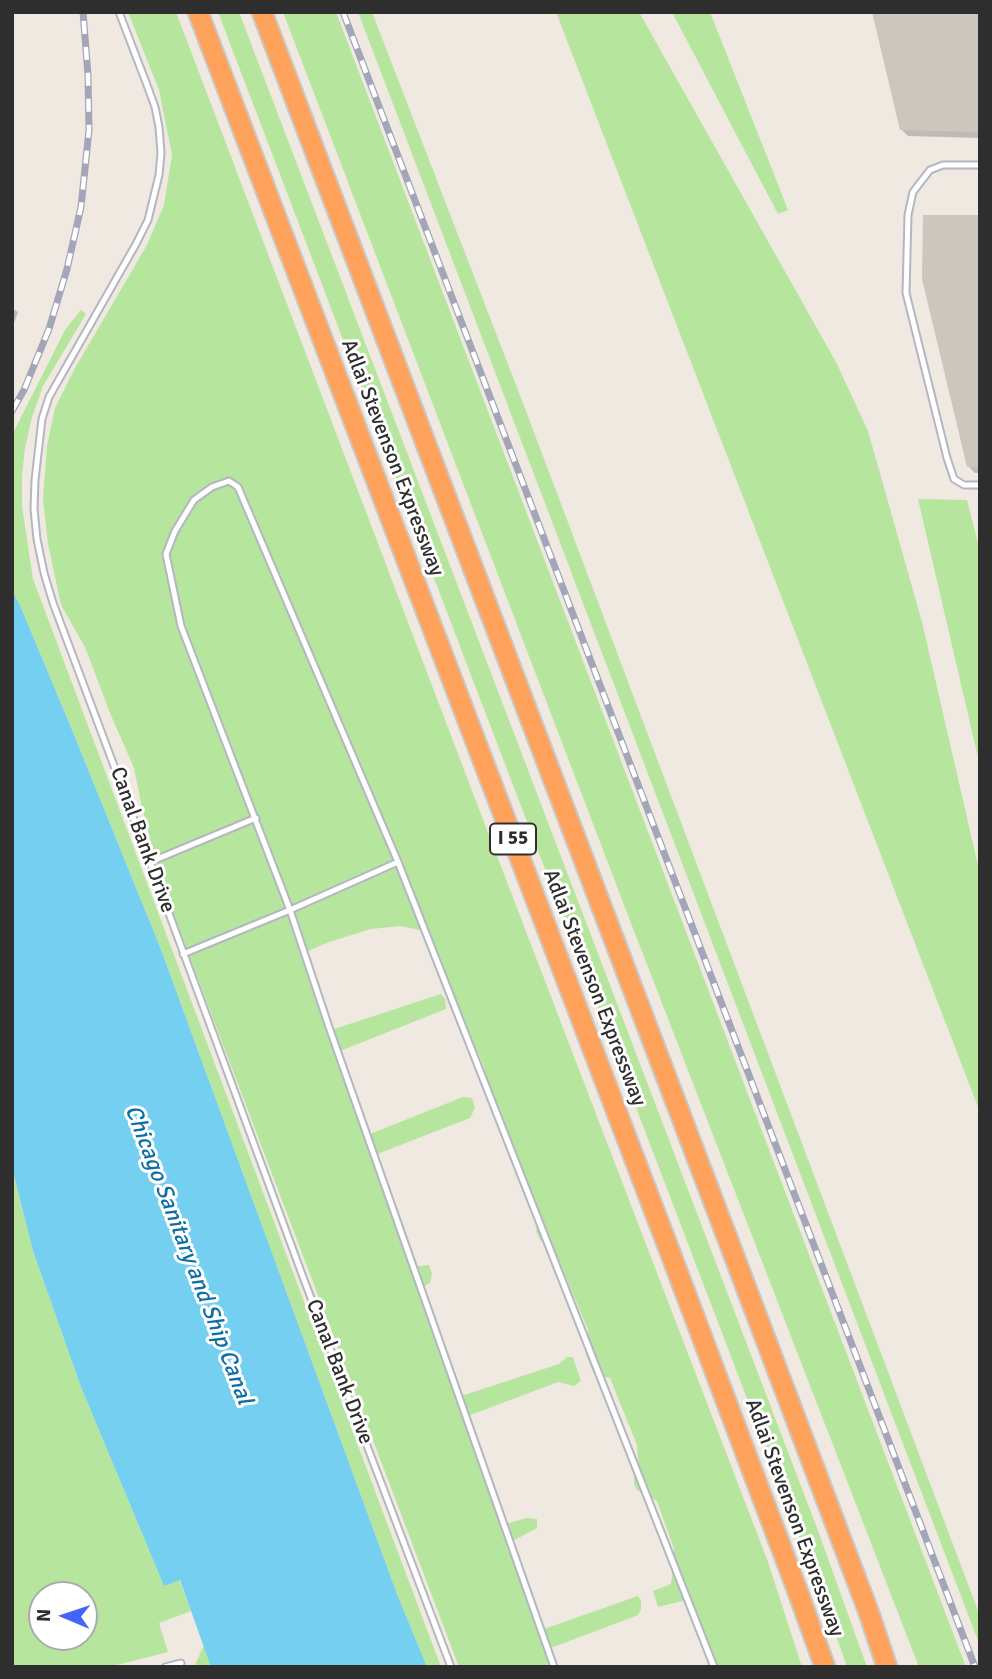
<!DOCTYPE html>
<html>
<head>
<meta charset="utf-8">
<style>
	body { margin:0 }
	#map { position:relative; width:992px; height:1679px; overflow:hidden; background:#efe9e1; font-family:Signika,sans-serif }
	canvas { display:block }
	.frame { position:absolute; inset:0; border:14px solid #2e2e2e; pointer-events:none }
	.north { position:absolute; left:28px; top:1581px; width:70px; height:70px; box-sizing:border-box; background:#fff; border:2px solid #ababab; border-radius:50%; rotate:272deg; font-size:19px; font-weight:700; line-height:28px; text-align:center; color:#2e2e2e }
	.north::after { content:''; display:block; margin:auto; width:24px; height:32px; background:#4264fb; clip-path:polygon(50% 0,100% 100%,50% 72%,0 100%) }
</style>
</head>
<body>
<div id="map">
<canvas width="992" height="1679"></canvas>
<div class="frame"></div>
<div class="north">N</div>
</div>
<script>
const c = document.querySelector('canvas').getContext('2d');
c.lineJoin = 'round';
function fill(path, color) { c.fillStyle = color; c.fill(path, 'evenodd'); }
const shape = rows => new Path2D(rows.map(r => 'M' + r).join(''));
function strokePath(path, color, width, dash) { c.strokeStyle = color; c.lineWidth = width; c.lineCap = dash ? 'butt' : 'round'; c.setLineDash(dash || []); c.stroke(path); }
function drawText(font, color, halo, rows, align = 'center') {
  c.font = font + ' Signika,sans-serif'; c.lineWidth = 6; c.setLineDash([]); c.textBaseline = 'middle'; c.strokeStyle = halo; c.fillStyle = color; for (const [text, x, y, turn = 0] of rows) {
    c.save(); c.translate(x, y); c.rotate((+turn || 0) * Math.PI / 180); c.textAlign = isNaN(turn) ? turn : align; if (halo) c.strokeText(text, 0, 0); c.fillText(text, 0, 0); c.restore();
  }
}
fill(shape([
	[128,12,176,12,474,796,768,1562,802,1667,717,1667,690,1599,658,1607,653,1591,671,1584,673,1569,674,1549,657,1501,637,1490,634,1484,634,1471,638,1458,637,1445,610,1378,594,1374,586,1355,588,1330,555,1251,540,1240,536,1231,539,1215,499,1107,486,1099,483,1088,486,1077,484,1067,459,1009,428,932,401,926,371,929,329,942,303,953,328,1031,441,994,445,999,446,1009,335,1053,365,1136,463,1097,472,1098,475,1108,470,1118,372,1156,412,1267,429,1265,432,1274,430,1283,417,1290,458,1397,559,1364,567,1357,573,1357,581,1381,574,1386,558,1382,465,1417,503,1525,526,1518,537,1519,537,1528,511,1542,544,1629,638,1596,641,1601,641,1609,638,1615,551,1648,558,1667,459,1667,159,876,141,803,134,768,110,713,85,647,61,605,48,544,43,499,47,446,55,408,75,368,147,245,164,205,172,155,159,90],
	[218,12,239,12,817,1528,867,1667,847,1667,833,1627,732,1359],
	[283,12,336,12,966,1667,919,1667,629,918],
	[358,12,372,12,526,411,980,1616,980,1646],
	[556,12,639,12,836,362,868,431,922,622,980,874,980,1112],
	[672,12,710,12,788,210,778,214],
	[81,310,86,314,43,386,32,417,25,448,22,475,22,506,33,579,441,1667,427,1667,397,1594,160,947,70,725,19,603,12,591,12,435,65,330],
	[918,499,967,500,980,551,980,766],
	[12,1168,33,1251,81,1387,164,1586,179,1579,191,1611,159,1623,168,1652,109,1667,12,1667],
	[42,1595,84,1595,84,1637,42,1637],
	[204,1645,211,1667,194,1667]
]), '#b6e59e');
fill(shape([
	[12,591,19,603,70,725,160,947,397,1594,427,1667,211,1667,180,1580,164,1586,81,1387,33,1251,12,1168]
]), '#75cff0');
fill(shape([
	[980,12,980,138,908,136,901,129],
	[980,217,980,473,975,473,968,466],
	[12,308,18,312,12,329]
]), '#0003');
fill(shape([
	[872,12,980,12,980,132,900,130],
	[923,215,980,215,980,467,967,467,922,279]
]), '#cbc7bf');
const service = shape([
	[119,12,147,85,155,107,159,127,161,153,159,175,148,220,136,244,49,397,42,419,35,480,34,509,37,539,44,573,53,603,150,862,303,1277,451,1667],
	[980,165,943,165,930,170,913,192,908,215,906,293,947,458,954,479,964,485,980,485],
	[150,862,256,818],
	[183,954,290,910,398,862],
	[165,1667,181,1663],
	[554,1667,329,1027,290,910,181,626,166,554,175,531,194,500,212,487,229,481,238,487,398,862,714,1667]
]);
const motorway = shape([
	[198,12,673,1260,796,1587,825,1667],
	[262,12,733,1253,869,1613,887,1667]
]);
strokePath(service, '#b4b7c1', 9);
strokePath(motorway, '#c9c9c9', 23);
strokePath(service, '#fff', 5);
strokePath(motorway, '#ffa35c', 19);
const rail = shape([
	[343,12,975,1667],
	[12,411,24,390,49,329,67,269,81,207,89,130,88,75,83,12]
]);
strokePath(rail, '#a3a6b8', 7);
strokePath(rail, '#fff', 4.5, [13]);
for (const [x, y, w] of [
	[513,839,46]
]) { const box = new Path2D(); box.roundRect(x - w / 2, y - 15.5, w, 31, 5); c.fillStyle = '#fff'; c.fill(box); strokePath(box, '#2e2e2e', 2); }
drawText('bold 19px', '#2e2e2e', null, [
	["I 55",513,839]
]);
drawText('21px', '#2e2e2e', '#fff', [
	["Adlai Stevenson Expressway",392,458,69],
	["Canal Bank Drive",142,840,70],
	["Adlai Stevenson Expressway",594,988,69],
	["Canal Bank Drive",339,1372,69],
	["Adlai Stevenson Expressway",794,1518,70]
]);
drawText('italic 23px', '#0d6fa3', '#fff', [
	["Chicago Sanitary and Ship Canal",188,1255,69]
]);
</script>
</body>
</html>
